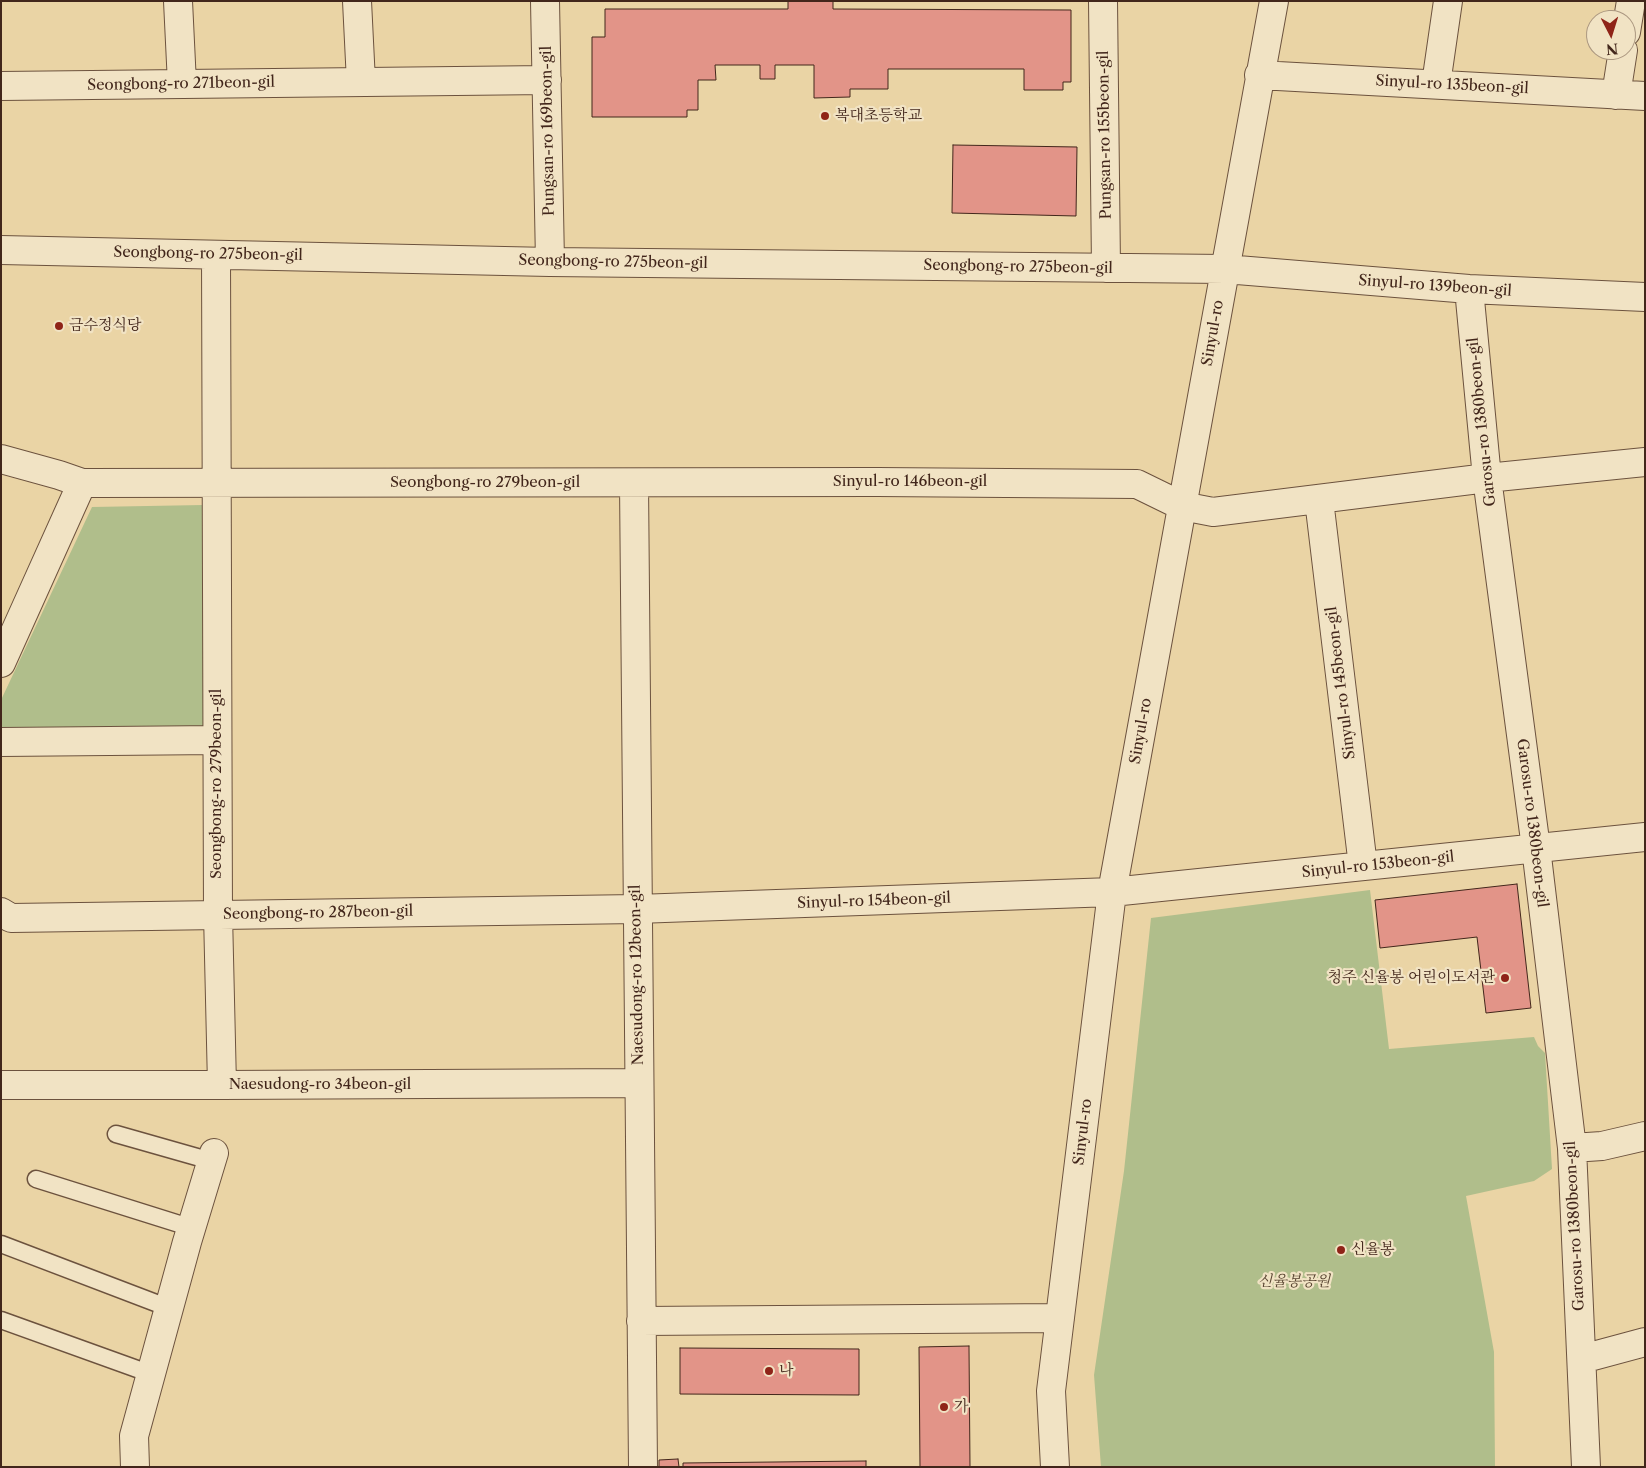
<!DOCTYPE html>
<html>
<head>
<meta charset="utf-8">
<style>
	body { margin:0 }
	#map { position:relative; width:1646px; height:1468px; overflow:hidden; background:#ead4a5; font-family:"Libre Caslon Text",serif }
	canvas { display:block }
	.frame { position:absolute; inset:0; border:2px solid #42261b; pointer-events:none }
	.north { position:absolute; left:1586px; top:10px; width:50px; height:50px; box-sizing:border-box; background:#f1e3c4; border:1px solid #ab9780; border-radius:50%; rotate:175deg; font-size:14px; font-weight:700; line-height:20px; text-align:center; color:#42261b }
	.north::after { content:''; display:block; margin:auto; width:18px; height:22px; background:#8f2418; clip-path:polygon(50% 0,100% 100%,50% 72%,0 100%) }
</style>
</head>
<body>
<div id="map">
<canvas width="1646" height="1468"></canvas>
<div class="frame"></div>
<div class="north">N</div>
</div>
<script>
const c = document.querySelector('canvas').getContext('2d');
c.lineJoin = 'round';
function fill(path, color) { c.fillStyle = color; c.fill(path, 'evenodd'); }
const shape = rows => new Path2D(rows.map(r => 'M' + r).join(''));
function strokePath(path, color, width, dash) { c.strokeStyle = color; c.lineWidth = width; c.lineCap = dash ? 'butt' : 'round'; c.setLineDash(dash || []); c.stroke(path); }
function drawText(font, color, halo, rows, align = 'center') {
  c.font = font + ' "Libre Caslon Text","Noto Serif KR",serif'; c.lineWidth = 4.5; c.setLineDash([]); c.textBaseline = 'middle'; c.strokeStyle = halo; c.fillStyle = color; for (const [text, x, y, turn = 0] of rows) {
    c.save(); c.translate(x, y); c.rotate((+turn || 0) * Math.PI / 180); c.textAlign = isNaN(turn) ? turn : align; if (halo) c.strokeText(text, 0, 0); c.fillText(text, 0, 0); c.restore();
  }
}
fill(shape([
	[203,505,203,730,1,728,1,700,92,507],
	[1370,890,1389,1049,1534,1037,1538,1046,1545,1053,1552,1169,1534,1181,1466,1196,1494,1352,1495,1467,1101,1467,1094,1375,1124,1171,1151,918]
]), '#b0be8b');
const building = shape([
	[788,1,833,1,833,9,1071,10,1071,82,1063,82,1063,90,1024,90,1024,69,888,69,888,89,850,89,850,97,814,98,814,65,775,65,775,79,760,79,760,65,715,65,716,80,698,80,698,110,687,110,687,117,592,117,592,37,605,37,605,9,788,9,788,1],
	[953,145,1077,147,1076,216,952,213,953,145],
	[1517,884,1531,1008,1486,1013,1477,937,1380,948,1375,900,1517,884],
	[969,1346,970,1467,920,1467,919,1347,969,1346],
	[680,1348,859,1349,859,1395,680,1394,680,1348],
	[678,1459,679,1467,659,1467,659,1460,678,1459],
	[866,1461,866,1467,683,1467,683,1463,866,1461]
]);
fill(building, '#e29488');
strokePath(building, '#42261b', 1);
const service = shape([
	[116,1134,211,1161],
	[36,1179,192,1228],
	[1,1244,169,1308],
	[1,1320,151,1374]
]);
const minor = shape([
	[178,1,182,84],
	[357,1,361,82],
	[545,1,550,262],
	[1103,1,1106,268],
	[1626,32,1631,1],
	[1259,75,1645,96],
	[1436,84,1448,1],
	[1,86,547,80],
	[1616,95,1623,50],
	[1,250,550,262,1225,269,1469,289,1645,297],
	[216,255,218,914,222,1085],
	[1469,289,1487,478,1536,848,1572,1148,1586,1467],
	[1,459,59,475,82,483,877,482,1137,484,1182,506,1213,512,1487,478,1645,462],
	[634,483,643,1467],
	[1319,500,1363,866],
	[1,663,82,483],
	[1,742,217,740],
	[1,912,11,918,637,909,1112,892,1645,837],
	[1,1085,222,1085,638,1083],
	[1572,1148,1602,1146,1645,1136],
	[641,1321,1060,1318],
	[1582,1359,1645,1342],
	[135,1467,134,1436,187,1242,214,1153],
	[1055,1467,1051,1391,1112,892,1274,1]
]);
strokePath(service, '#6c523e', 19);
strokePath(minor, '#6c523e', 30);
strokePath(service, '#f1e3c4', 16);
strokePath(minor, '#f1e3c4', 28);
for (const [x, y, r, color] of [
	[825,116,5,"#8f2418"],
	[59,326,5,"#8f2418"],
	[1505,978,5,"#8f2418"],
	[1341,1250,5,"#8f2418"],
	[769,1371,5,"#8f2418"],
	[944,1407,5,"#8f2418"]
]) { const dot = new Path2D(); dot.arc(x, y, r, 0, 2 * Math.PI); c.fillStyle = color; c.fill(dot); strokePath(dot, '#f1e3c4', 2); }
drawText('15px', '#42261b', '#f1e3c4', [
	["Seongbong-ro 271beon-gil",181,84,-1],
	["Sinyul-ro 135beon-gil",1452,85,3],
	["Pungsan-ro 169beon-gil",548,131,-91],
	["Pungsan-ro 155beon-gil",1105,135,-91],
	["Seongbong-ro 275beon-gil",208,254,1],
	["Seongbong-ro 275beon-gil",613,262,1],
	["Seongbong-ro 275beon-gil",1018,267,1],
	["Sinyul-ro 139beon-gil",1435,286,4],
	["Sinyul-ro",1213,333,-80],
	["Garosu-ro 1380beon-gil",1482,422,-96],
	["Sinyul-ro 146beon-gil",910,482],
	["Seongbong-ro 279beon-gil",485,483],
	["Sinyul-ro 145beon-gil",1341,683,-97],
	["Sinyul-ro",1141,731,-80],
	["Seongbong-ro 279beon-gil",217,784,-90],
	["Garosu-ro 1380beon-gil",1532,823,83],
	["Sinyul-ro 153beon-gil",1378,865,-6],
	["Sinyul-ro 154beon-gil",874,901,-2],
	["Seongbong-ro 287beon-gil",318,913,-1],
	["Naesudong-ro 12beon-gil",637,975,-91],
	["Naesudong-ro 34beon-gil",320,1085],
	["Sinyul-ro",1083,1132,-83],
	["Garosu-ro 1380beon-gil",1575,1226,-93]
]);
drawText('15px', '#42261b', '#f1e3c4', [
	["복대초등학교",835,116],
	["금수정식당",69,326],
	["청주 신율봉 어린이도서관",1495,978,"right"],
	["신율봉",1351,1250],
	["나",779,1371],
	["가",954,1407]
], 'left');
drawText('italic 15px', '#584431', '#f1e3c4', [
	["신율봉공원",1294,1282]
]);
</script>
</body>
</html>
